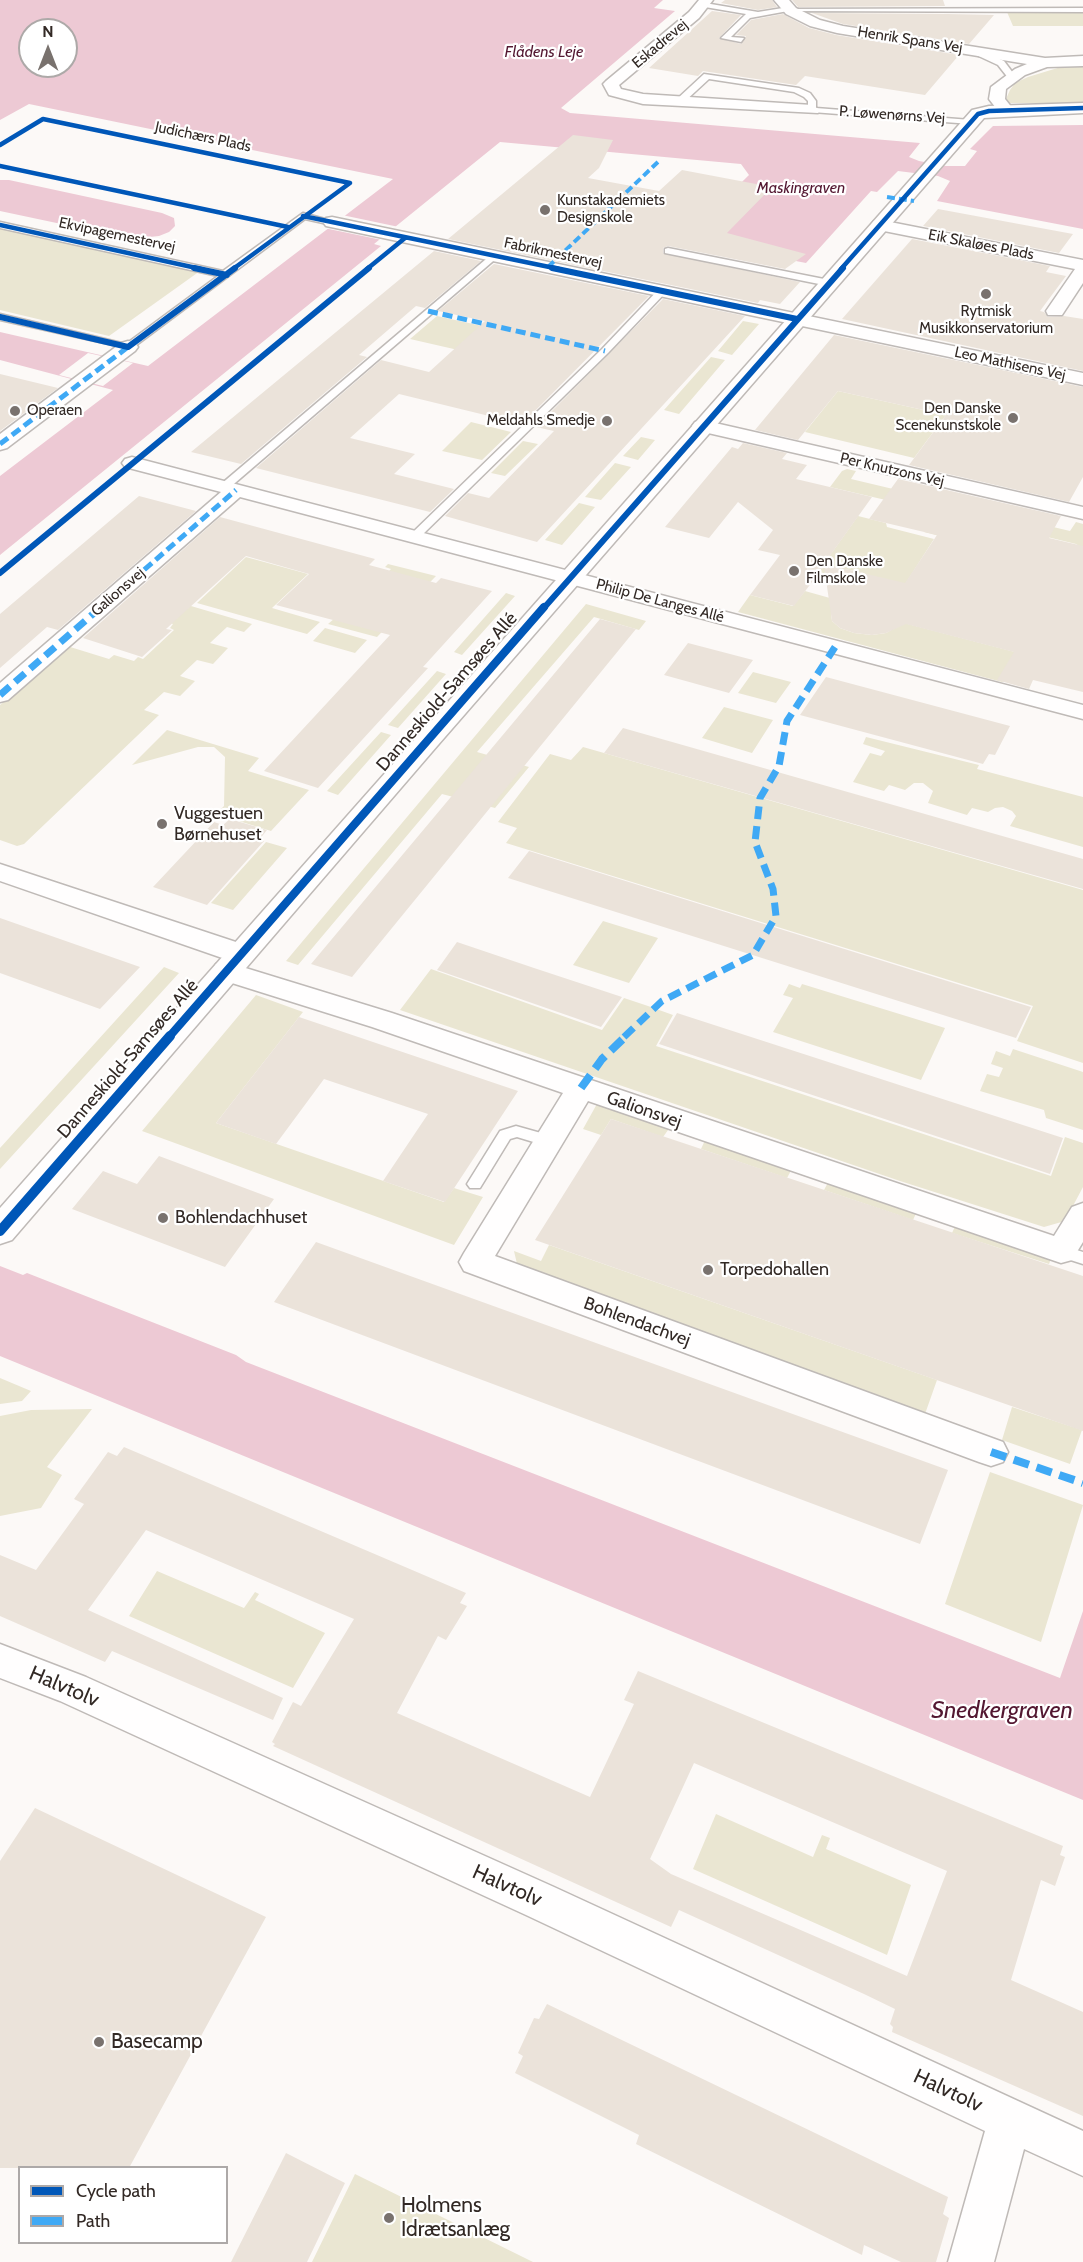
<!DOCTYPE html>
<html>
<head>
<meta charset="utf-8">
<style>
	body { margin:0 }
	#map { position:relative; width:1083px; height:2262px; overflow:hidden; background:#fcf9f7; font-family:Cabin,sans-serif }
	canvas { display:block }
	.legend { position:absolute; left:18px; top:2166px; width:210px; height:78px; box-sizing:border-box; background:#fff; border:2px solid #ada9a8; margin:0; padding:8px 10px; list-style:none; font-size:18px; color:#322925 }
	.legend li { display:flex; align-items:center; gap:12px; height:30px }
	.legend b { width:30px; border:2px solid #ada9a8 }
	.north { position:absolute; left:18px; top:18px; width:60px; height:60px; box-sizing:border-box; background:#fff; border:2px solid #ada9a8; border-radius:50%; rotate:0deg; font-size:16px; font-weight:700; line-height:24px; text-align:center; color:#322925 }
	.north::after { content:''; display:block; margin:auto; width:21px; height:27px; background:#79726e; clip-path:polygon(50% 0,100% 100%,50% 72%,0 100%) }
</style>
</head>
<body>
<div id="map">
<canvas width="1083" height="2262"></canvas>
<ul class="legend">
<li><b style="height:8px;background:#0057b8"></b>Cycle path</li>
<li><b style="height:8px;background:#3fa9f5"></b>Path</li>
</ul>
<div class="north">N</div>
</div>
<script>
const c = document.querySelector('canvas').getContext('2d');
c.lineJoin = 'round';
function fill(path, color) { c.fillStyle = color; c.fill(path, 'evenodd'); }
const shape = rows => new Path2D(rows.map(r => 'M' + r).join(''));
function strokePath(path, color, width, dash) { c.strokeStyle = color; c.lineWidth = width; c.lineCap = dash ? 'butt' : 'round'; c.setLineDash(dash || []); c.stroke(path); }
function drawText(font, color, halo, rows, align = 'center') {
  c.font = font + ' Cabin,sans-serif'; c.lineWidth = 4.5; c.setLineDash([]); c.textBaseline = 'middle'; c.strokeStyle = halo; c.fillStyle = color; for (const [text, x, y, turn = 0] of rows) {
    c.save(); c.translate(x, y); c.rotate((+turn || 0) * Math.PI / 180); c.textAlign = isNaN(turn) ? turn : align; if (halo) c.strokeText(text, 0, 0); c.fillText(text, 0, 0); c.restore();
  }
}
fill(shape([
	[1007,12,1083,12,1083,26,1013,26],
	[1083,64,1083,103,1008,103,1006,99,1010,90,1015,83,1028,77,1064,66],
	[0,227,200,271,109,336,0,310],
	[437,316,505,331,515,363,410,339],
	[743,321,759,324,732,355,718,351],
	[711,357,725,360,679,414,664,410],
	[838,391,946,415,914,458,805,432],
	[471,422,511,432,482,460,442,451],
	[641,437,655,440,638,460,623,456],
	[523,441,538,444,505,476,491,473],
	[615,463,631,467,601,500,585,497],
	[847,469,856,471,851,479,1070,531,1076,522,1083,524,1083,549,1076,544,1035,534,947,538,924,532,937,512,830,487,842,471],
	[579,503,595,507,562,545,545,540],
	[858,516,886,523,887,527,934,539,900,592,863,573,845,569,839,578,818,572],
	[246,557,308,574,272,608,320,622,307,634,197,603],
	[388,564,436,576,377,637,328,624,382,578,391,569,385,567],
	[805,591,837,600,831,613,832,621,840,628,854,633,872,635,886,633,904,623,1015,652,1008,680,1002,682,738,612,750,595,793,606],
	[506,593,515,596,462,655,454,652],
	[174,601,252,624,244,632,227,627,210,643,228,648,213,664,197,660,180,676,195,681,180,696,164,692,144,710,159,715,24,844,17,846,0,840,0,705,67,646,109,659,114,655,134,661,138,657,143,659,174,630,170,628,173,624,154,619],
	[586,604,646,621,639,630,594,617,477,752,529,767,495,808,442,794,298,965,286,961],
	[325,628,367,640,355,653,313,641],
	[437,671,446,674,398,728,388,725],
	[753,672,791,682,776,703,738,693],
	[724,707,773,720,752,753,702,738],
	[167,730,259,758,248,771,309,790,271,831,216,814,224,806,225,757,214,747,198,747,132,765],
	[381,732,391,735,338,795,327,791],
	[866,737,979,765,977,769,1083,797,1083,847,1010,826,1016,816,1012,811,1003,807,995,808,988,812,972,808,967,815,928,803,933,791,923,783,914,783,905,790,889,785,884,791,853,782,870,753,881,756,885,751,863,744],
	[583,747,1083,890,1083,1063,1017,1041,1033,1006,506,843,517,828,498,822,550,754,571,760],
	[266,842,287,848,233,910,211,903],
	[603,921,658,938,629,983,573,965],
	[164,967,179,973,0,1169,0,1148],
	[431,969,602,1030,624,998,648,1006,673,1015,656,1046,1051,1176,1065,1137,1083,1143,1083,1187,1065,1221,1044,1227,900,1181,400,1010],
	[789,984,800,988,802,984,945,1028,921,1080,773,1032,793,998,783,995],
	[256,995,303,1012,216,1123,444,1202,454,1188,483,1197,454,1245,142,1131],
	[1013,1049,1083,1072,1083,1130,1046,1118,1044,1110,980,1091,987,1074,999,1077,1003,1068,991,1064,996,1051,1010,1056],
	[598,1102,671,1126,663,1137,611,1119,601,1135,583,1129],
	[707,1136,794,1165,787,1178,701,1149],
	[831,1177,919,1207,913,1220,824,1190],
	[958,1220,1054,1251,1049,1264,952,1233],
	[549,1245,937,1380,925,1414,530,1273,517,1264,514,1251,541,1261],
	[0,1378,31,1391,22,1401,0,1404],
	[1012,1407,1082,1430,1070,1464,1002,1440],
	[92,1409,47,1467,62,1475,41,1508,0,1516,0,1416,31,1410],
	[990,1472,1083,1505,1041,1642,945,1604],
	[157,1571,244,1608,255,1592,259,1594,255,1600,325,1633,293,1688,129,1616],
	[716,1814,813,1857,822,1835,830,1838,826,1849,911,1885,887,1955,693,1869],
	[355,2174,533,2262,312,2262]
]), '#eae6d2');
fill(shape([
	[0,0,663,0,654,8,675,11,561,108,570,113,920,143,909,157,919,161,946,166,965,166,977,151,970,149,993,126,1083,125,1083,229,937,201,950,181,938,176,898,171,877,192,871,191,806,263,684,239,749,175,741,164,500,142,374,244,381,246,0,555,0,476,113,390,0,360,0,332,148,366,393,179,29,104,0,120],
	[30,30,66,30,66,66,30,66],
	[0,180,9,180,162,213,174,218,175,226,169,232,159,236,132,239,0,211],
	[0,1266,23,1275,27,1273,236,1355,246,1362,1060,1678,1083,1611,1083,1800,0,1356]
]), '#edc9d4');
fill(shape([
	[342,215,399,227,382,240,324,228],
	[88,353,133,363,103,386,59,375]
]), '#fcf9f7');
fill(shape([
	[725,0,772,0,777,7,758,10,721,3],
	[792,0,943,0,945,6,798,7],
	[712,11,741,15,719,38,741,44,746,36,736,35,751,20,783,14,809,28,836,35,959,55,925,95,805,76,796,85,703,71,698,76,649,68],
	[812,13,947,14,994,15,969,44,843,24],
	[573,135,613,140,599,168,588,178,659,191,682,170,772,187,727,233,806,254,785,269,668,246,663,248,663,253,800,282,780,304,760,300,758,303,448,239],
	[938,209,1073,234,1059,253,923,226],
	[912,239,1050,266,1046,272,1066,276,1040,311,1044,312,1048,317,1064,316,1083,319,1083,371,842,319],
	[434,251,481,261,425,308,416,306,359,355,367,357,241,464,191,452],
	[494,264,649,296,522,424,399,394,350,438,415,454,394,474,454,489,430,512,256,468,381,360,429,372,485,321,438,311],
	[663,299,745,316,537,542,445,516,468,493,489,498,554,431,536,427],
	[834,335,1083,387,1083,477,1069,502,909,465,946,415,838,391,798,440,755,430],
	[0,374,58,388,0,431],
	[743,443,787,453,782,459,807,465,796,479,872,497,824,564,905,583,937,535,869,519,898,479,1061,516,1049,538,1083,546,1083,692,1033,680,1029,689,997,680,1014,652,906,624,886,633,872,635,854,633,840,628,832,621,824,566,794,606,750,595,780,555,758,550,773,530,738,502,709,538,665,527,732,447,738,449],
	[139,496,196,511,58,630,47,627,0,668,0,614],
	[220,517,375,559,369,565,436,583,441,578,492,591,423,667,428,668,318,788,264,771,390,635,276,605,309,574,246,556,166,629,172,630,142,657,83,638],
	[600,619,636,629,352,977,311,964],
	[688,643,753,660,729,693,664,675],
	[826,677,856,685,1010,726,995,755,989,754,983,764,800,715],
	[623,728,1083,859,1083,889,604,753],
	[230,819,267,830,259,840,264,841,207,905,153,887,214,822,223,825],
	[529,851,793,933,1031,1007,1016,1038,508,878],
	[0,918,140,967,100,1009,0,973],
	[457,942,534,968,622,997,601,1027,437,970],
	[677,1013,1063,1138,1050,1174,659,1044],
	[299,1017,518,1091,445,1202,383,1181,428,1114,324,1079,276,1144,216,1123],
	[611,1119,1083,1276,1083,1431,535,1240],
	[159,1156,274,1199,225,1267,72,1209,103,1171,137,1184],
	[316,1242,948,1470,920,1544,274,1302],
	[124,1447,466,1593,460,1603,467,1606,446,1640,438,1636,397,1713,590,1797,634,1704,624,1700,638,1671,1063,1846,1060,1855,1065,1857,1055,1886,1041,1880,1011,1980,1083,2012,1083,2116,892,2032,893,2027,890,2024,895,2009,864,1994,679,1910,671,1927,273,1746,275,1744,272,1742,293,1702,301,1706,354,1619,146,1530,88,1610,283,1698,273,1720,112,1651,105,1662,0,1616,0,1555,36,1570,84,1504,74,1499,108,1452,117,1456],
	[694,1763,947,1871,907,1976,671,1874,650,1859],
	[35,1808,266,1917,129,2168,0,2168,0,1861],
	[547,2004,948,2197,943,2214,949,2218,936,2262,901,2262,864,2245,862,2255,636,2144,639,2135,515,2073,523,2056,518,2053,534,2018,539,2019],
	[286,2153,345,2183,307,2262,231,2262]
]), '#ebe3da');
const service = shape([
	[699,2,758,12,789,7,792,9,1083,8,1083,12,788,11,750,18,731,37,744,38,741,42,721,38,746,14,699,6,699,2],
	[970,48,976,48,1004,61,1016,77,1009,79,998,65,970,52,970,48],
	[704,74,799,88,810,93,816,101,816,108,971,120,975,122,971,124,812,112,808,110,808,101,804,97,794,92,709,79,683,103,677,103,677,99,704,74],
	[303,213,336,222,332,225,305,219,131,349,0,320,0,314,126,344,218,276,0,228,0,222,223,271,303,213],
	[668,248,829,280,834,283,829,286,665,253,665,249,668,248],
	[492,254,499,256,228,489,220,489,220,485,492,254],
	[659,289,667,291,608,353,419,538,411,538,411,534,602,349,659,289],
	[516,1126,555,1137,558,1141,555,1145,550,1147,517,1137,510,1139,480,1188,470,1188,467,1184,500,1131,516,1126],
	[1061,1245,1083,1252,1083,1264,1055,1255,1053,1251,1055,1247,1061,1245]
]);
const minor = shape([
	[699,0,713,0,699,18,619,85,621,89,643,94,812,105,820,110,818,113,643,104,609,95,603,84,606,81,689,12,699,0],
	[774,0,789,0,796,8,820,20,843,26,1045,58,1083,56,1083,66,1047,67,1025,75,1006,89,1005,99,1013,109,1005,114,999,112,989,99,991,87,1015,69,1027,64,837,33,810,26,786,14,774,0],
	[332,217,1083,373,1083,385,326,226,323,222,326,218,332,217],
	[880,220,1083,260,1083,283,1062,315,1048,315,1046,311,1075,269,874,229,871,225,874,221,880,220],
	[128,341,135,343,138,347,135,351,7,448,0,450,0,434,121,343,128,341],
	[702,420,1083,507,1083,519,695,430,692,426,695,422,702,420],
	[132,457,1083,705,1083,719,240,497,8,700,0,702,0,683,221,492,125,467,122,463,125,459,132,457],
	[0,864,251,947,255,954,251,961,241,963,231,961,0,881,0,864],
	[226,962,392,1013,1054,1236,1072,1207,1083,1203,1083,1242,1072,1260,1061,1263,588,1101,495,1256,1003,1442,1008,1452,1003,1462,991,1466,979,1462,464,1271,459,1262,464,1253,563,1093,372,1027,216,978,212,971,216,964,226,962],
	[0,1644,86,1677,554,1887,1083,2131,1083,2176,1024,2149,994,2262,948,2262,985,2131,526,1915,60,1701,0,1678,0,1644]
]);
const tertiary = shape([
	[1083,103,1083,113,984,118,438,745,12,1240,0,1244,0,1208,972,110,989,106,1083,103]
]);
strokePath(service, '#bfbab7', 3);
strokePath(minor, '#bfbab7', 3);
strokePath(tertiary, '#bfbab7', 3);
fill(service, '#fffefe');
fill(minor, '#fffefe');
fill(tertiary, '#fffefe');
strokePath(shape([
	[887,197,914,201],
	[548,267,659,161]
]), '#3fa9f5', 4, [8, 4]);
strokePath(shape([
	[428,311,605,351],
	[0,444,128,347],
	[99,609,236,490]
]), '#3fa9f5', 5, [10, 5]);
strokePath(shape([
	[0,695,101,607],
	[624,1037,662,1001,753,955,776,916,773,889,755,842,760,798,779,766,787,721,835,647]
]), '#3fa9f5', 7, [13, 7]);
strokePath(shape([
	[581,1088,602,1059,626,1036],
	[991,1452,1083,1483]
]), '#3fa9f5', 8, [16, 8]);
strokePath(shape([
	[0,145,43,119,350,183,233,269],
	[0,166,288,227],
	[303,216,559,269],
	[0,225,201,269],
	[367,269,405,238],
	[841,269,978,114,989,111,1083,108]
]), '#0057b8', 4.5);
strokePath(shape([
	[194,268,227,275],
	[552,268,797,319],
	[0,317,128,347,235,268],
	[0,573,369,268],
	[543,609,843,268]
]), '#0057b8', 6);
strokePath(shape([
	[169,1037,544,607]
]), '#0057b8', 8);
strokePath(shape([
	[0,1231,170,1036]
]), '#0057b8', 10);
for (const [x, y, r, color] of [
	[545,210,6,"#79726e"],
	[986,294,6,"#79726e"],
	[15,411,6,"#79726e"],
	[1013,418,6,"#79726e"],
	[607,421,6,"#79726e"],
	[794,571,6,"#79726e"],
	[162,824,6,"#79726e"],
	[163,1218,6,"#79726e"],
	[708,1270,6,"#79726e"],
	[99,2042,6,"#79726e"],
	[389,2218,6,"#79726e"]
]) { const dot = new Path2D(); dot.arc(x, y, r, 0, 2 * Math.PI); c.fillStyle = color; c.fill(dot); strokePath(dot, '#fff', 2); }
drawText('15px', '#322925', '#fff', [
	["Henrik Spans Vej",910,40,9],
	["Eskadrevej",660,44,-40],
	["P. Løwenørns Vej",892,115,4],
	["Judichærs Plads",203,137,12],
	["Ekvipagemestervej",117,235,12],
	["Eik Skaløes Plads",981,245,11],
	["Fabrikmestervej",553,253,12],
	["Leo Mathisens Vej",1010,364,12],
	["Per Knutzons Vej",892,470,13],
	["Galionsvej",118,592,-41],
	["Philip De Langes Allé",660,601,15]
]);
drawText('15px', '#322925', '#fff', [
	["Kunstakademiets",557,201],
	["Designskole",557,218],
	["Rytmisk",986,312,"center"],
	["Musikkonservatorium",986,329,"center"],
	["Den Danske",1001,409,"right"],
	["Scenekunstskole",1001,426,"right"],
	["Operaen",27,411],
	["Meldahls Smedje",595,421,"right"],
	["Den Danske",806,562],
	["Filmskole",806,579]
], 'left');
drawText('italic 16px', '#531731', '#fff', [
	["Flådens Leje",544,52],
	["Maskingraven",801,188]
]);
drawText('18px', '#322925', '#fff', [
	["Danneskiold-Samsøes Allé",447,692,-49],
	["Danneskiold-Samsøes Allé",128,1059,-49],
	["Galionsvej",644,1110,19],
	["Bohlendachvej",637,1322,20]
]);
drawText('18px', '#322925', '#fff', [
	["Vuggestuen",174,814],
	["Børnehuset",174,835],
	["Bohlendachhuset",175,1218],
	["Torpedohallen",720,1270]
], 'left');
drawText('21px', '#322925', '#fff', [
	["Halvtolv",64,1687,23],
	["Halvtolv",507,1886,24],
	["Halvtolv",948,2091,25]
]);
drawText('21px', '#322925', '#fff', [
	["Basecamp",111,2042],
	["Holmens",401,2206],
	["Idrætsanlæg",401,2230]
], 'left');
drawText('italic 24px', '#531731', '#fff', [
	["Snedkergraven",1002,1711]
]);
</script>
</body>
</html>
